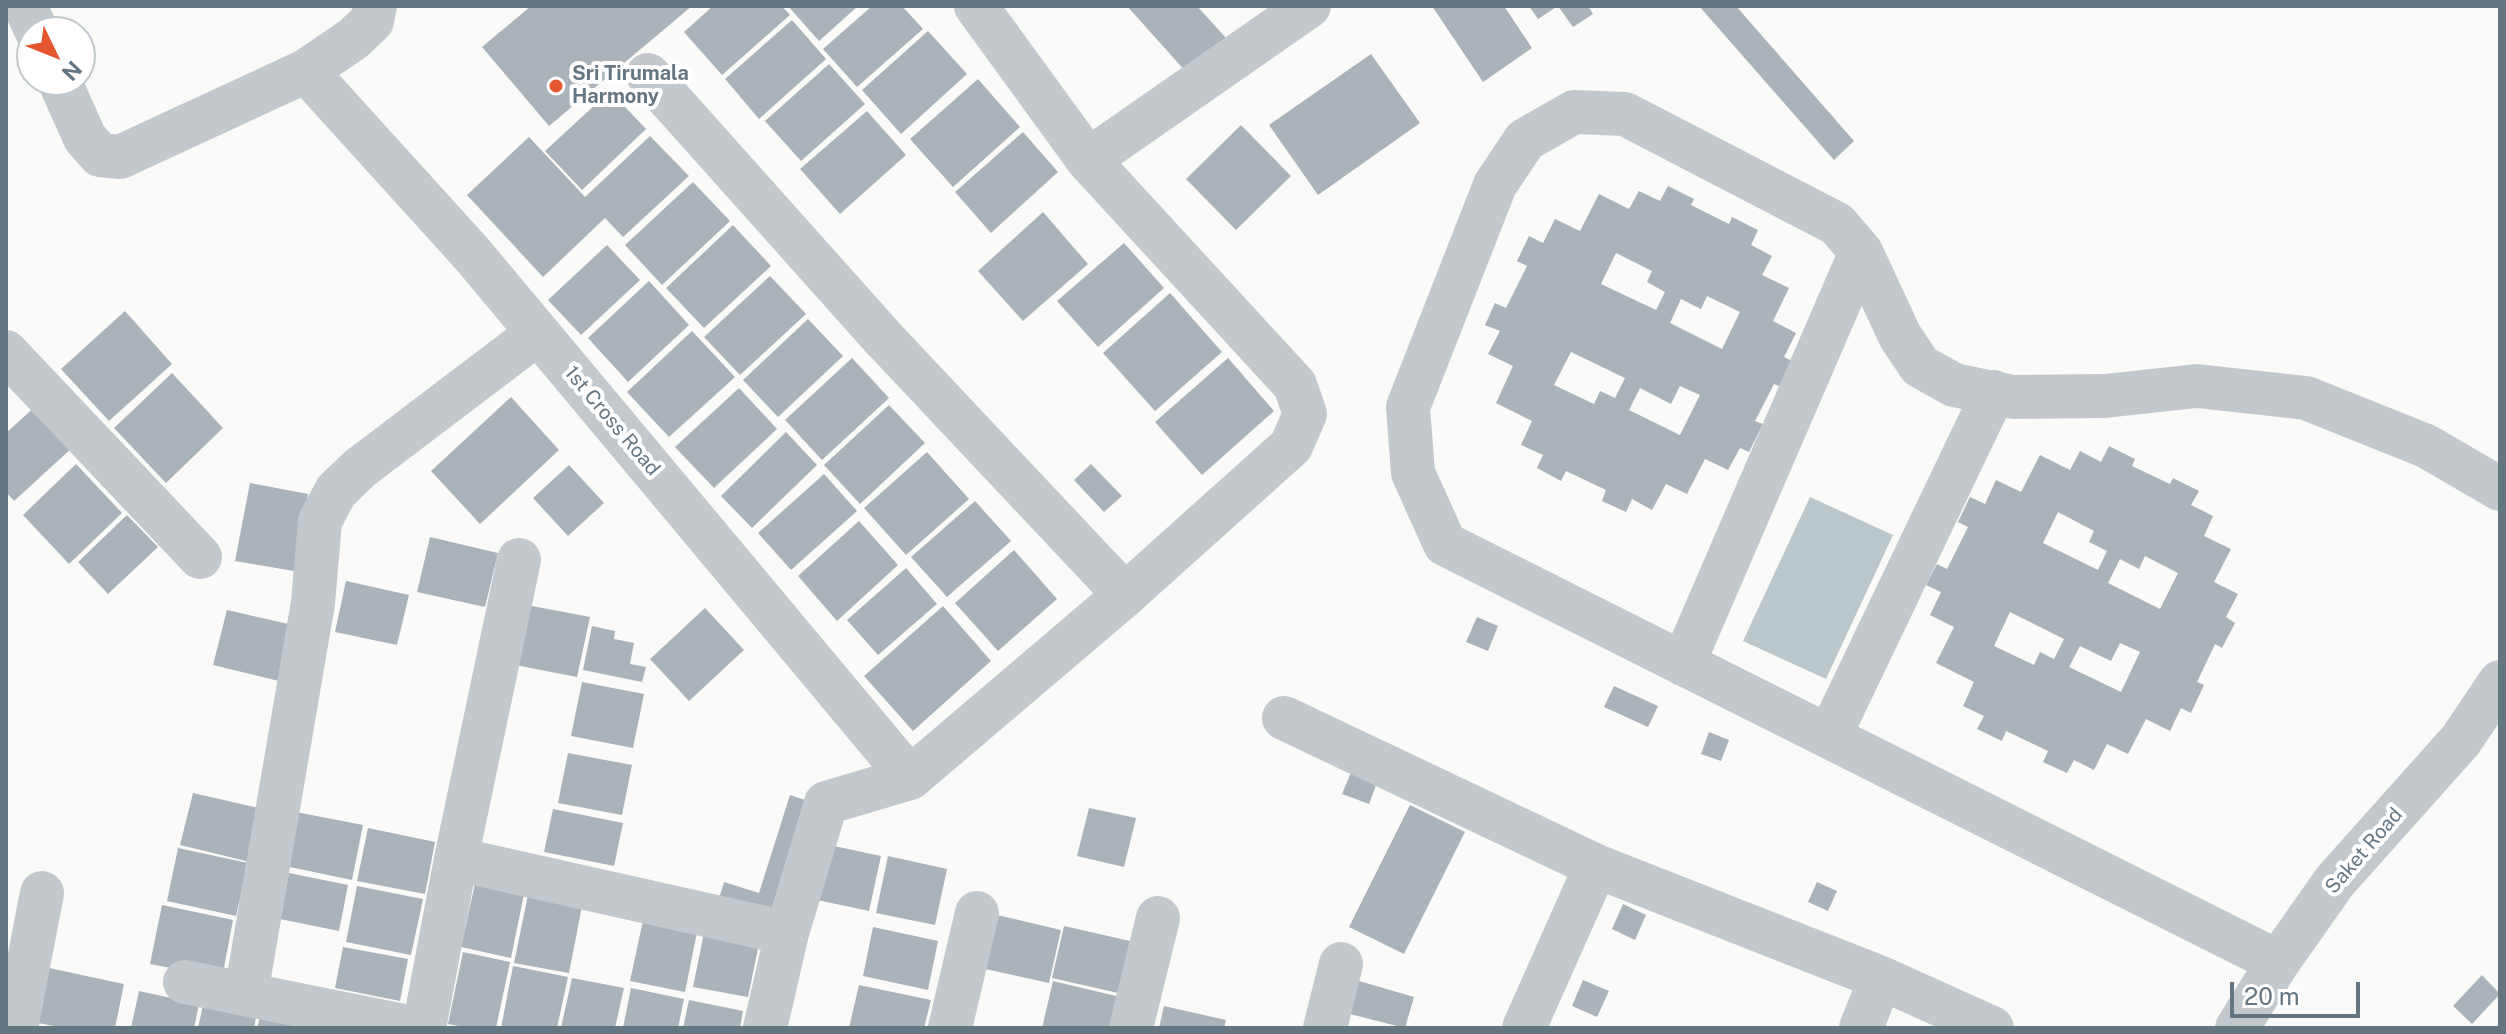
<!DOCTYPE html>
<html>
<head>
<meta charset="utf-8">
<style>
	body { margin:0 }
	#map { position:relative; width:2506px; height:1034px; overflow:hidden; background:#fafaf8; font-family:"Public Sans",sans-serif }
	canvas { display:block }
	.frame { position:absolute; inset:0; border:8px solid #657683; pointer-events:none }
	.north { position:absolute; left:16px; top:16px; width:80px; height:80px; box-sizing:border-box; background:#fff; border:2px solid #c1c8cd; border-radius:50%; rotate:133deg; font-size:22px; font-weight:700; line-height:32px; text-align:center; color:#657683 }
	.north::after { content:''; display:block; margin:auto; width:28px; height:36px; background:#e4572e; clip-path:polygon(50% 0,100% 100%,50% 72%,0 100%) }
	.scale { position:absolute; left:2230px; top:982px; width:130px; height:36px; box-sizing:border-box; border:4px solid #657683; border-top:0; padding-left:10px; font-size:24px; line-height:28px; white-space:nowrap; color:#657683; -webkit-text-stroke:6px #fff; paint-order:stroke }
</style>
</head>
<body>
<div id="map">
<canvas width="2506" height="1034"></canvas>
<div class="frame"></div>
<div class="north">N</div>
<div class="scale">20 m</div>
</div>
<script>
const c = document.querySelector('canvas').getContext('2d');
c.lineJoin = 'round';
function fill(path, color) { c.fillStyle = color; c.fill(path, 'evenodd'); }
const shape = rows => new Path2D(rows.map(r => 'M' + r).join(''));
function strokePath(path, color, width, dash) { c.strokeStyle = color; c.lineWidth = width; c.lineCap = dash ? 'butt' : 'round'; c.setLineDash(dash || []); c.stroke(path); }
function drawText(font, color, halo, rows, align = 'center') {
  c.font = font + ' "Public Sans",sans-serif'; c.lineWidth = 8; c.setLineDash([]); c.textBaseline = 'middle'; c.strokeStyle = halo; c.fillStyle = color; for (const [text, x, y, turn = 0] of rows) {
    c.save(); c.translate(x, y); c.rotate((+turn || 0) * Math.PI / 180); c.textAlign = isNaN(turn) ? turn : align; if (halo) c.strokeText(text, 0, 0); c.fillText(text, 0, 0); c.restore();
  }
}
fill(shape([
	[1810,497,1893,535,1826,679,1743,641]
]), '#bbc7cb');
fill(shape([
	[531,6,692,6,549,126,482,47],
	[713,6,782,6,790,15,722,75,684,32],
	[788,6,858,6,819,41],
	[872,6,902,6,923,29,857,87,823,49],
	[1127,6,1197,6,1226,38,1187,73],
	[1432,6,1504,6,1532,48,1483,82],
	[1529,6,1588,6,1593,14,1573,27,1558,6,1538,19],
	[1699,6,1736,6,1854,141,1834,160],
	[792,20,826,59,759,119,725,79],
	[928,31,967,74,901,134,862,90],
	[1371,54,1420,123,1318,195,1269,125],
	[829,64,865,104,801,161,765,121],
	[978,79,1020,127,953,187,910,139],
	[610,91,646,129,582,190,545,151],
	[867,111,906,155,840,214,800,169],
	[1241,125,1291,176,1236,230,1186,179],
	[1023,132,1058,172,991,233,955,192],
	[650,136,689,176,623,237,605,218,543,277,467,195,529,137,585,197],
	[693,182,730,221,662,285,625,245],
	[1668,186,1694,199,1691,205,1729,224,1732,217,1758,230,1751,245,1772,256,1762,275,1789,288,1773,321,1796,333,1784,357,1794,362,1781,387,1774,384,1755,421,1763,424,1749,452,1740,448,1728,470,1705,459,1687,494,1666,484,1652,510,1632,499,1626,512,1602,501,1606,490,1566,471,1561,481,1537,468,1543,455,1521,445,1532,421,1496,403,1513,366,1488,354,1500,331,1485,325,1495,303,1506,308,1527,266,1517,261,1529,236,1543,243,1555,219,1580,231,1599,194,1629,209,1639,191,1660,201],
	[1616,253,1652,271,1647,282,1665,292,1656,310,1601,284],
	[1707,296,1740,312,1722,349,1670,323,1681,299,1701,309],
	[1571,352,1625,378,1615,398,1600,391,1594,404,1554,385],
	[1680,386,1700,395,1680,435,1629,410,1640,388,1671,404],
	[1043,212,1088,264,1023,321,978,271],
	[733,225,771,266,704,328,666,288],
	[1124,243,1164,288,1098,347,1057,301],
	[607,245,640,280,581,335,548,300],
	[770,276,806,314,740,375,704,337],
	[649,281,689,325,628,382,588,338],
	[1170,293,1222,352,1155,411,1103,353],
	[125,311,172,364,109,421,61,369],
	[808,319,843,356,778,417,743,380],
	[692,331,735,377,669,437,627,392],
	[852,358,889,398,822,460,785,420],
	[1228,358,1274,411,1202,475,1155,422],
	[172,373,223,428,166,483,114,428],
	[739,388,777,429,714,488,675,447],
	[511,397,559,450,480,524,431,471],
	[37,405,74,446,14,501,6,492,6,433],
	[889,405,925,443,860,504,824,465],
	[786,432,817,465,752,528,721,496],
	[2109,446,2135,459,2132,466,2170,484,2173,478,2199,491,2191,505,2213,516,2204,536,2231,549,2214,582,2238,594,2226,617,2235,623,2222,648,2215,644,2197,682,2204,685,2191,713,2181,708,2170,731,2146,719,2128,754,2107,744,2094,770,2074,760,2067,773,2043,762,2048,751,2006,731,2002,741,1977,729,1984,716,1963,706,1974,682,1936,663,1954,627,1930,615,1941,592,1926,585,1937,564,1947,569,1968,527,1958,522,1970,497,1985,504,1996,480,2021,492,2040,455,2070,470,2080,451,2101,462],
	[2058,512,2094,531,2089,542,2107,551,2098,570,2043,543],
	[2145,556,2178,573,2160,609,2108,583,2120,559,2139,569],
	[2010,612,2064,639,2054,659,2040,652,2034,665,1994,646],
	[2120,643,2140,652,2121,692,2069,667,2080,646,2111,661],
	[927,452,969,499,906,555,864,508],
	[76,464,122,513,69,564,23,515],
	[1091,464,1122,496,1104,512,1074,480],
	[569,465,604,503,568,536,533,498],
	[824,474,857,511,791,570,758,533],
	[250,483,308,494,294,571,235,561],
	[975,501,1011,541,947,597,911,557],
	[127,515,158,547,108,594,78,562],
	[859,521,898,565,837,621,798,576],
	[430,537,498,553,485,607,417,592],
	[1014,550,1057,599,998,651,955,603],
	[906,568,937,604,878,655,847,620],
	[346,581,409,595,397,645,335,632],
	[527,605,590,617,577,677,515,665],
	[943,606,991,661,913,731,864,676],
	[705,608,744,650,689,701,650,659],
	[227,610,297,626,283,682,213,665],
	[1477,617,1498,626,1488,651,1466,642],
	[592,626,615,631,614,639,634,643,630,664,646,667,642,682,583,670],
	[582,682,644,694,633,748,571,736],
	[1614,686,1658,706,1648,727,1604,707],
	[1709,732,1729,740,1721,761,1701,754],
	[568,753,632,765,622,815,558,803],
	[1352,770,1378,780,1369,804,1342,794],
	[193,793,263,809,250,862,180,845],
	[790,795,823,806,785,927,715,912,724,882,759,893],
	[1410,805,1465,832,1404,954,1349,927],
	[1089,808,1136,818,1124,867,1077,856],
	[553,809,623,823,614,866,544,852],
	[296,812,363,825,352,880,285,866],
	[368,828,435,842,425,894,357,881],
	[815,842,881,856,869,911,803,897],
	[178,848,248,863,236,916,167,901],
	[888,856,947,869,935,925,876,913],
	[289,873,348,885,339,931,280,919],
	[476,879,525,889,511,958,461,947],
	[1817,882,1837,891,1828,911,1808,902],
	[357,886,423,899,411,955,346,942],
	[529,890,583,901,569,973,514,963],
	[1623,904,1646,915,1635,940,1612,929],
	[162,905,233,920,222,978,150,964],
	[993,914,1061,930,1049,983,981,968],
	[644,916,698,927,685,992,630,981],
	[706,923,761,934,748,997,693,987],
	[1064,926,1130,941,1118,993,1052,978],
	[873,927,938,941,928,990,863,976],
	[343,947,408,959,400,1001,335,988],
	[463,952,510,962,496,1028,469,1028,448,1024],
	[513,966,568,977,557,1028,501,1028],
	[49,968,124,984,115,1028,64,1028,38,1023],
	[2482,975,2500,994,2472,1024,2453,1006],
	[572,978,624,988,615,1028,561,1028],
	[1583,980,1609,991,1597,1017,1572,1006],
	[1053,981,1120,997,1112,1028,1042,1028],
	[1359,981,1414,997,1405,1028,1350,1014],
	[859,985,931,1000,924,1028,849,1028],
	[631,988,684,999,678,1028,623,1028],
	[139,991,199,1004,194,1028,131,1028],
	[689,1000,743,1011,740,1028,683,1028],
	[203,1005,256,1017,254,1028,198,1028],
	[1164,1006,1226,1020,1224,1028,1159,1028],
	[260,1017,304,1028,257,1028]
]), '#aab3b9');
strokePath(shape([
	[25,6,37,32],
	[306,71,472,254,910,778],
	[648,75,883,338,1125,595],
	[59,80,85,138,100,155,120,157,306,71,353,39,372,21,375,6],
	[1088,160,1309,6],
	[6,352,200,557],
	[519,560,456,859,787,933],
	[1683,664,1861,252],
	[1284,718,1596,866,1881,978,1992,1028],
	[1829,737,1994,392],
	[2278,962,1445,544,1413,473,1408,407,1495,185,1525,140,1574,112,1625,114,1837,224,1861,252,1900,336,1920,366,1954,385,2013,397,2105,396,2197,386,2306,398,2426,446,2500,489],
	[185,982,414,1028],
	[246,994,313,603,320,521,336,491,360,468,538,333],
	[16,1028,42,893],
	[424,1028,456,859],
	[765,1028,787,933,826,803,910,778,1125,595,1291,446,1305,414,1295,385,1088,160,976,6],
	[950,1028,977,913],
	[1131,1028,1158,918],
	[1325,1028,1341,964],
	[1524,1028,1596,866],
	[1861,1028,1881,978],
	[2237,1028,2278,962,2335,881,2461,740,2500,682]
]), '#c3c8cc', 44);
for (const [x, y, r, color] of [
	[556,86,8,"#e4572e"]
]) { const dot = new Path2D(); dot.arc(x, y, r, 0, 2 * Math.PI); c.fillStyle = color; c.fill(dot); strokePath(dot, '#fff', 3); }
drawText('bold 20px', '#657683', '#fff', [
	["Sri Tirumala",572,74],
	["Harmony",572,97]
], 'left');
drawText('20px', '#657683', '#fff', [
	["1st Cross Road",612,421,50],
	["Saket Road",2364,851,-49]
]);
</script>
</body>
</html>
